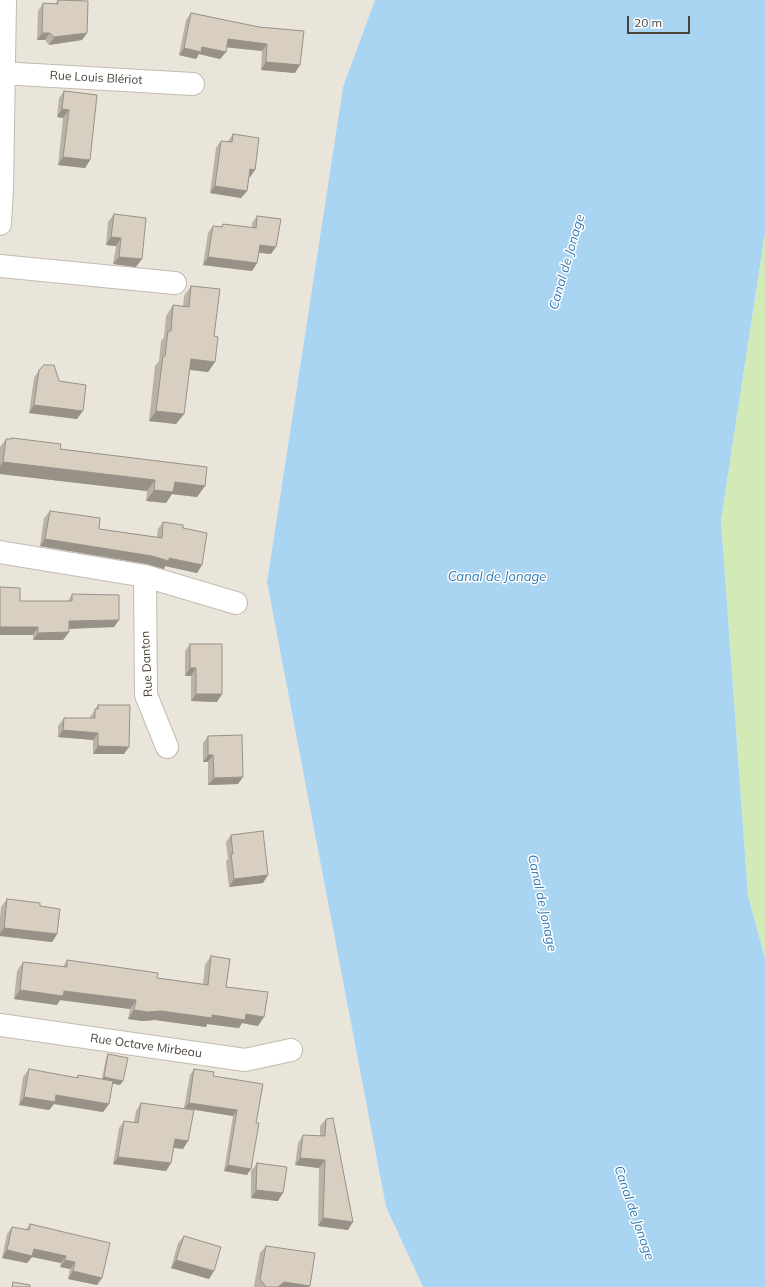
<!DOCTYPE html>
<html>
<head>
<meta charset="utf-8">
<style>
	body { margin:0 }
	#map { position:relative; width:765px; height:1287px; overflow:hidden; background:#f6f3ec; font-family:Mulish,sans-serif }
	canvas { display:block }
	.scale { position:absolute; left:627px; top:16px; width:63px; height:18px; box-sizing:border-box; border:2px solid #4b4439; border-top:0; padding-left:5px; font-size:12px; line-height:14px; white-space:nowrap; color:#4b4439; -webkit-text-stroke:3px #fff; paint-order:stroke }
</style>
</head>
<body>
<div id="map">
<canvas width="765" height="1287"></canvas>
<div class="scale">20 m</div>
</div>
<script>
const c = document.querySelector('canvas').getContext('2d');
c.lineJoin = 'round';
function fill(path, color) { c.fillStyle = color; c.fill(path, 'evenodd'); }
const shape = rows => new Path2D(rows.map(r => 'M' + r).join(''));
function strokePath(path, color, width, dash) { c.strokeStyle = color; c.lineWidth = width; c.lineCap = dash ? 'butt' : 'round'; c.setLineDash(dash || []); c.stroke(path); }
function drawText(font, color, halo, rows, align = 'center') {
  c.font = font + ' Mulish,sans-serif'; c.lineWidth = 3; c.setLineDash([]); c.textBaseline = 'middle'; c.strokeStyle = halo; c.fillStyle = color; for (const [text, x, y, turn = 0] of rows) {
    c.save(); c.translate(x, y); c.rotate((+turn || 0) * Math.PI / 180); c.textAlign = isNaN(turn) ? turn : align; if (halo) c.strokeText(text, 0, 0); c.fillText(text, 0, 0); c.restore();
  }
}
fill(shape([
	[0,0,375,0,343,87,267,582,386,1207,423,1287,0,1287]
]), '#eae5da');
fill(shape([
	[765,233,765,958,748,896,721,520]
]), '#d2eab5');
fill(shape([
	[375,0,765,0,765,233,721,520,748,896,765,958,765,1287,423,1287,386,1207,267,582,343,87]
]), '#a9d4f2');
const minor = shape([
	[0,73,193,84],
	[0,224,2,190,5,0],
	[0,266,175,283],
	[0,552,145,576,236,603],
	[145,576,146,695,167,747],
	[0,1025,245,1060,291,1050]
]);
strokePath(minor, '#c2bbae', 24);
strokePath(minor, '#fff', 22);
fill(shape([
	[58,0,87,33,82,40,49,45,45,40,37,40,38,11,43,3,55,4],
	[191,13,259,27,295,73,261,70,262,51,226,47,226,52,220,59,199,54,196,59,179,55,186,20],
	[64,91,90,160,85,168,58,165,63,118,57,117,59,98],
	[233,134,255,170,250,177,249,177,247,191,241,198,210,193,216,148,221,141,228,141],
	[114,214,136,267,113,264,116,246,106,245,108,222],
	[257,216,271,254,259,253,257,263,252,271,203,265,208,233,213,226,221,227,223,224,252,228,252,223],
	[191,286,214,336,215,362,208,372,189,370,184,414,176,424,149,421,155,366,159,361,161,341,164,337,166,316,173,305,183,306,184,296],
	[39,370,59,381,77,419,29,413,34,378],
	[12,438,60,449,205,486,197,497,172,494,166,503,146,501,147,491,0,474,0,447,6,439,11,439],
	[50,511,99,529,157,537,158,529,163,522,183,528,202,565,197,573,165,566,164,569,147,564,40,546,44,518],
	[72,594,119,620,114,627,69,629,69,632,63,640,33,640,33,635,20,601,68,601],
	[190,644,217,702,191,701,191,676,185,676,185,651],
	[98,705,124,754,93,754,93,740,58,737,58,726,64,718,90,718,90,717],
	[208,736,238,784,208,785,208,762,203,762,203,743],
	[231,835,263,883,229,887,226,861,228,859,226,842],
	[7,899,40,906,57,934,52,942,0,936,0,918,1,907],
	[211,956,226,987,258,1026,242,1023,239,1028,207,1024,206,1027,155,1020,142,1021,128,1019,130,1009,60,1000,57,1005,14,999,17,971,23,962,63,967,67,960,157,978,203,984,205,965],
	[108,1054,120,1085,112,1083,109,1104,103,1112,54,1104,49,1110,19,1105,23,1077,29,1069,76,1078,78,1075,102,1079,106,1058],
	[194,1069,213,1076,256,1123,247,1175,224,1171,233,1116,184,1108,190,1075],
	[141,1103,183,1149,174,1148,171,1163,166,1171,113,1164,119,1128,124,1121,134,1122,136,1111],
	[326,1119,348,1230,318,1226,319,1168,295,1165,298,1143,303,1135,320,1136,320,1126],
	[257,1163,278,1201,251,1198,251,1171],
	[30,1224,102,1278,97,1285,68,1279,70,1269,60,1267,61,1263,32,1257,27,1263,2,1258,7,1234,12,1227,26,1230],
	[184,1236,209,1279,171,1268,178,1243],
	[266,1246,310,1286,309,1287,255,1287,254,1286,260,1253]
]), '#bab2a6');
fill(shape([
	[42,33,50,33,45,40,37,40],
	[87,33,82,40,49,45,54,37],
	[228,39,267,44,262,51,223,47],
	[202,47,226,52,220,59,199,54,196,59,179,55,184,48],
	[266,62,300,65,295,73,261,70],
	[62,109,69,110,63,118,57,117],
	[63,157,90,160,85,168,58,165],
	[250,169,255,170,250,177,245,176],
	[215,186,247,191,241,198,210,193],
	[111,237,121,238,116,246,106,245],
	[260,245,276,247,271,254,255,252],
	[119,257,142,259,136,267,113,264],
	[208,257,257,263,252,271,203,265],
	[191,359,215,362,208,372,184,369],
	[34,405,83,411,77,419,29,413],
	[156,411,184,414,176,424,149,421],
	[3,462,155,480,147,491,0,474,0,466],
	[175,482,205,486,197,497,172,494,166,503,146,501,154,490],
	[45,539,169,558,202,565,197,573,165,566,164,569,147,564,40,546],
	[119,620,114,627,63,629,69,621],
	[0,627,38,627,33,635,0,635],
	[69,632,63,640,33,640,38,633],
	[190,668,196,668,191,676,185,676],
	[196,694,222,694,217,702,191,701],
	[63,730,98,733,93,740,58,737],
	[98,746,129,747,124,754,93,754],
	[208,755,213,755,208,762,203,762],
	[243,777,238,784,208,785,214,778],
	[268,875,263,883,229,887,234,879],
	[4,928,57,934,52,942,0,936,0,933],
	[20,990,64,991,136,1000,130,1009,60,1000,57,1005,14,999],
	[134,1010,161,1011,212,1015,246,1014,264,1017,258,1026,242,1023,239,1028,207,1024,206,1027,155,1020,142,1021,128,1019],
	[104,1077,123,1081,120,1085,101,1081],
	[56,1095,109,1104,103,1112,54,1104,49,1110,19,1105,24,1097],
	[189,1103,237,1110,233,1116,184,1108],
	[175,1139,188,1141,183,1149,170,1147],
	[118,1157,171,1163,166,1171,113,1164],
	[300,1158,325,1160,319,1168,295,1165],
	[228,1165,251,1169,247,1175,224,1171],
	[256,1190,283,1193,278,1201,251,1198],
	[323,1218,353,1222,348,1230,318,1226],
	[34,1249,66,1256,61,1263,32,1257,27,1263,2,1258,7,1250],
	[65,1260,75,1262,70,1269,60,1267],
	[176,1260,214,1271,209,1279,171,1268],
	[73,1271,102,1278,97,1285,68,1279],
	[284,1282,310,1286,309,1287,278,1287]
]), '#979187');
const building = shape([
	[58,0,88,1,87,33,54,37,50,33,42,33,43,3,58,4,58,0],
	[191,13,259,27,304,31,300,65,266,62,267,44,228,39,226,52,202,47,201,52,184,48,191,13],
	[64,91,97,95,90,160,63,157,69,110,62,109,64,91],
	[233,134,259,138,255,170,250,169,247,191,215,186,221,141,232,142,233,134],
	[114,214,146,218,142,259,119,257,121,238,111,237,114,214],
	[257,216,281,219,276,247,260,245,257,263,208,257,213,226,222,227,223,224,256,228,257,216],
	[191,286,220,289,214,336,218,337,215,362,191,359,184,414,156,411,163,356,165,356,168,331,171,331,173,305,189,307,191,286],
	[44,365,54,365,59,381,86,385,83,411,34,405,39,370,44,365],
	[12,438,61,444,60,449,207,467,205,486,175,482,173,492,154,490,155,480,3,462,6,439,12,439,12,438],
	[50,511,100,518,99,529,162,538,163,522,183,525,183,528,207,533,202,565,169,558,169,561,152,556,45,539,50,511],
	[0,587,20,588,20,601,72,601,72,594,119,595,119,620,69,621,69,632,38,633,38,627,0,627,0,587],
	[190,644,222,644,222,694,196,694,196,668,190,668,190,644],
	[98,705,130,705,129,747,98,746,98,733,63,730,64,718,95,718,95,709,98,709,98,705],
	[242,735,243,777,214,778,213,755,208,755,208,736,242,735],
	[263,831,268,875,234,879,231,854,233,854,231,835,263,831],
	[7,899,40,903,40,906,60,909,57,934,4,928,7,899],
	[211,956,230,959,226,987,268,992,264,1017,246,1014,245,1020,212,1015,212,1018,161,1011,148,1012,134,1010,136,1000,64,991,63,996,20,990,23,962,67,967,67,960,158,973,157,978,208,985,211,956],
	[108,1054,128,1058,123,1081,104,1077,108,1054],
	[29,1069,78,1078,78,1075,113,1081,109,1104,56,1095,55,1102,24,1097,29,1069],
	[194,1069,214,1072,213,1076,263,1084,256,1123,259,1123,251,1169,228,1165,237,1110,189,1103,194,1069],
	[141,1103,194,1110,188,1141,175,1139,171,1163,118,1157,124,1121,138,1123,141,1103],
	[333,1118,353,1222,323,1218,325,1160,300,1158,303,1135,325,1136,326,1119,333,1118],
	[257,1163,287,1167,283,1193,256,1190,257,1163],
	[30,1224,110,1243,102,1278,73,1271,75,1262,65,1260,66,1256,34,1249,32,1256,7,1250,12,1227,29,1230,30,1224],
	[184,1236,221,1247,214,1271,176,1260,184,1236],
	[266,1246,315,1253,310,1286,284,1282,278,1287,266,1287,260,1279,266,1246],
	[13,1282,30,1285,30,1287,12,1287,13,1282]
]);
fill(building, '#d8cfc1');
strokePath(building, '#979187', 1);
drawText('12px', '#4b4439', '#fff', [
	["Rue Louis Blériot",96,78,3],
	["Rue Danton",147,664,-93],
	["Rue Octave Mirbeau",146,1046,8]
]);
drawText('italic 13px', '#2e7ab2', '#fff', [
	["Canal de Jonage",567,262,-74],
	["Canal de Jonage",497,577],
	["Canal de Jonage",542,903,78],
	["Canal de Jonage",634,1213,71]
]);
</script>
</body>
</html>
